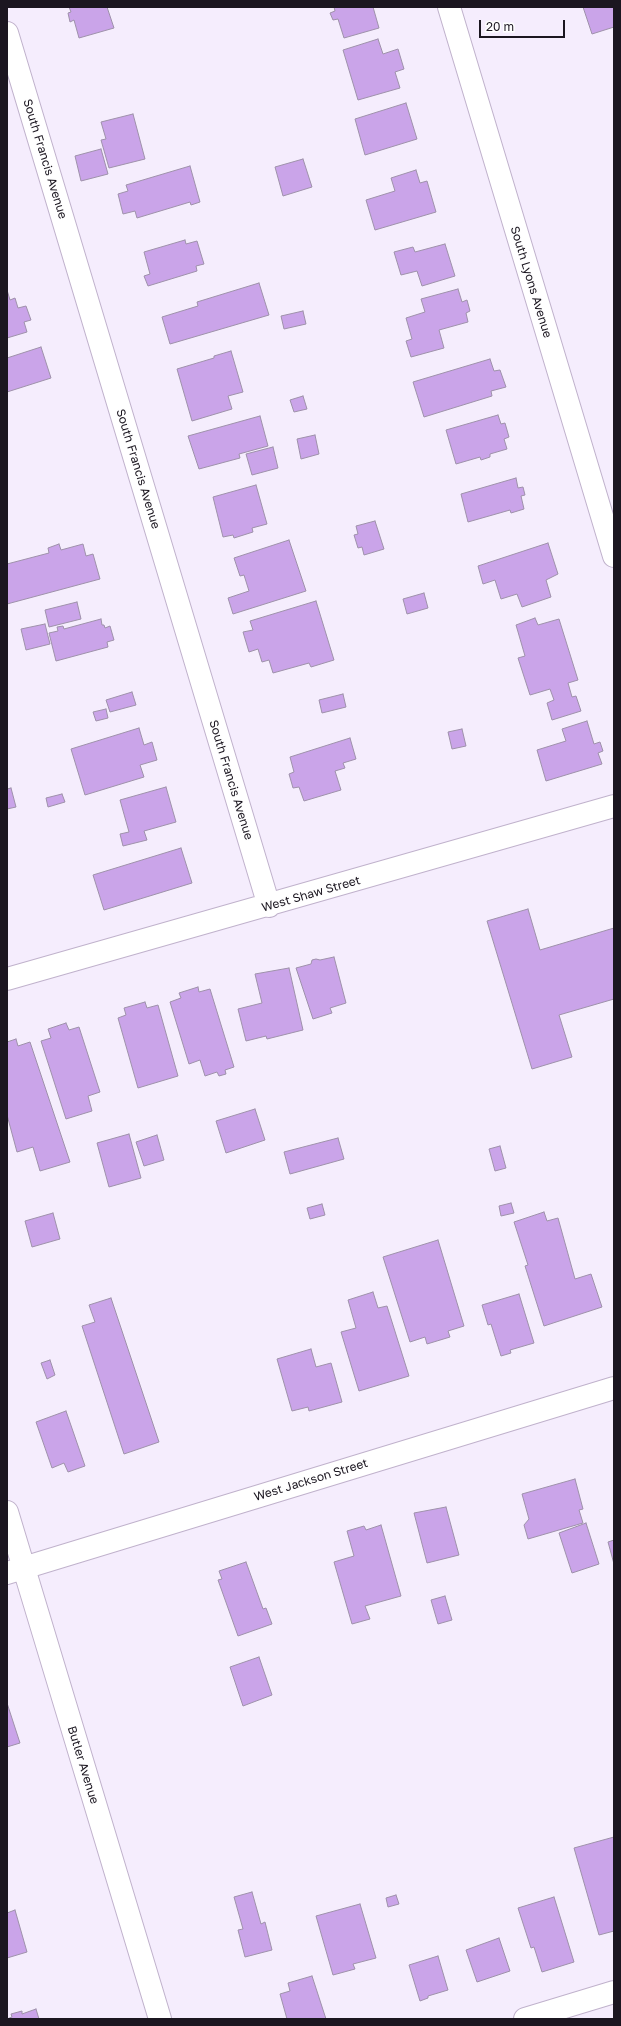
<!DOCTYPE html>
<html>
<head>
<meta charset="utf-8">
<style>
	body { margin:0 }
	#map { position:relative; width:621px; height:2026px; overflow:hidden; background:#f5edfd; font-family:"Golos Text",sans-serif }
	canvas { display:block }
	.frame { position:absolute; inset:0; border:8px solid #1b1620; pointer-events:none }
	.scale { position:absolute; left:479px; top:20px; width:86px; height:18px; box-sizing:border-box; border:2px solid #1b1620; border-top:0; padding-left:5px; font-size:12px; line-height:14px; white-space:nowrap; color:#1b1620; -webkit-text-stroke:3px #fefefe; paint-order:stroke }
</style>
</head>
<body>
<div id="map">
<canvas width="621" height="2026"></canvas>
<div class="frame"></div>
<div class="scale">20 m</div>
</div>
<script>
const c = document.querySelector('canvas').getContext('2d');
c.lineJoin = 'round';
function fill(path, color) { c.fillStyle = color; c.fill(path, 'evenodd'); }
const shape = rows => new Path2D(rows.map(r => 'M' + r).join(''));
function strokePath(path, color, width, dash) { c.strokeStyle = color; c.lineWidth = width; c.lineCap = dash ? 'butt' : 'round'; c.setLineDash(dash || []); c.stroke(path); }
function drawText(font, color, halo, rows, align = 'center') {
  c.font = font + ' "Golos Text",sans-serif'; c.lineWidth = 3; c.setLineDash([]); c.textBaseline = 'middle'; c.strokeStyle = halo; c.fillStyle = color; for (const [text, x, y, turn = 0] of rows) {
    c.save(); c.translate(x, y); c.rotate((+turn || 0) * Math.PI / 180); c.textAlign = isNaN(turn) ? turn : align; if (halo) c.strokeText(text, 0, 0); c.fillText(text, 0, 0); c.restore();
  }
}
const building = shape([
	[69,7,107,7,114,28,79,38,74,20,70,22,68,13,71,12,69,7],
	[334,7,373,7,379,28,344,38,338,19,333,20,330,13,335,11,334,7],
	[583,7,614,7,614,27,592,34,583,7],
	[378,39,383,54,398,49,404,69,395,72,400,88,358,100,343,50,378,39],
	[406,103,417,139,365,155,355,119,406,103],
	[133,114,145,159,109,168,101,140,106,139,101,122,133,114],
	[101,149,108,174,81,181,75,156,101,149],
	[303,159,312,187,283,196,275,167,303,159],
	[190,166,200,202,191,205,190,202,137,218,135,211,123,214,118,194,128,191,126,185,190,166],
	[416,170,420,183,427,181,436,212,375,230,366,200,395,191,391,178,416,170],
	[185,240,186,244,197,241,204,264,196,266,197,271,148,286,144,276,150,274,144,252,185,240],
	[445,244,455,276,422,286,417,271,401,275,394,252,413,247,415,252,445,244],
	[259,283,269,315,170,344,162,317,198,306,197,302,259,283],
	[458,289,462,302,467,300,470,311,466,313,468,322,439,330,444,348,411,357,406,341,412,339,406,318,425,312,421,299,458,289],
	[7,290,10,300,15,298,18,308,26,306,31,320,24,322,27,332,7,338,7,290],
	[303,311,306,324,284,329,281,316,303,311],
	[41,347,51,378,7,392,7,358,41,347],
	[231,351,243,392,228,396,232,409,192,421,177,369,214,358,214,356,231,351],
	[490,359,494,371,500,370,506,387,491,391,492,396,424,417,413,382,490,359],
	[303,396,307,409,294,412,290,400,303,396],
	[498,415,501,424,505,423,509,437,504,439,507,449,490,454,490,457,481,460,480,457,456,464,446,430,498,415],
	[260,416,268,446,239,454,240,458,199,469,188,436,260,416],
	[315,435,319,454,301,459,297,439,315,435],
	[273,447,278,468,252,475,246,454,273,447],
	[516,478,518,488,523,487,525,495,521,496,524,509,511,513,510,510,468,522,461,494,516,478],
	[256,485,267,524,252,528,253,532,234,538,233,535,223,537,213,497,256,485],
	[375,521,384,549,364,555,362,547,358,548,354,535,358,534,356,526,375,521],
	[289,540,306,591,233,614,228,598,249,591,244,575,240,576,234,558,289,540],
	[548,543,558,574,546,580,551,597,522,607,517,594,501,599,495,580,483,584,478,566,548,543],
	[59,544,61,550,83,544,86,556,93,554,100,579,7,604,7,564,49,553,48,548,59,544],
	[424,593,428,608,407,614,403,599,424,593],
	[316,601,334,660,311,667,309,663,273,673,269,660,262,662,258,649,249,652,243,632,253,630,250,621,316,601],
	[77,602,81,619,49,627,45,610,77,602],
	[535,618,538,625,559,619,578,680,568,683,572,697,576,696,581,711,552,720,547,703,554,700,550,689,530,695,518,658,525,656,516,625,535,618],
	[101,619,102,625,104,625,105,628,110,626,114,640,107,642,108,647,56,661,49,633,58,631,57,627,63,626,64,629,101,619],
	[45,624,50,644,26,650,21,629,45,624],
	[132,692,136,705,110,712,106,700,132,692],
	[343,694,346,707,322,713,319,700,343,694],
	[106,709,108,718,96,721,93,712,106,709],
	[587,721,594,744,600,742,603,751,598,753,602,764,546,781,537,750,566,741,562,729,587,721],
	[139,728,144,745,152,742,157,760,140,765,144,777,85,795,71,749,139,728],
	[462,729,466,746,452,749,448,732,462,729],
	[350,738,356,759,343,763,345,768,335,771,341,790,304,801,299,787,293,788,289,774,294,772,290,757,350,738],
	[166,787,176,822,144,831,147,840,123,846,120,834,129,832,120,800,166,787],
	[11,788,16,807,7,809,7,789,11,788],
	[62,794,65,802,48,807,46,798,62,794],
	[181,848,192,883,104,910,93,875,181,848],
	[528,909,540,950,614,928,614,999,559,1015,572,1057,532,1069,487,921,528,909],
	[334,957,346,1003,330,1008,332,1013,313,1019,296,968,311,964,312,960,316,959,320,960,334,957],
	[289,968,303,1030,267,1039,266,1036,246,1041,238,1009,262,1003,255,974,289,968],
	[198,987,199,992,210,989,234,1067,225,1070,226,1074,219,1076,217,1072,205,1076,200,1060,189,1064,170,1002,181,998,179,993,198,987],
	[145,1002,147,1008,158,1005,178,1076,138,1088,118,1018,126,1015,124,1008,145,1002],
	[66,1023,69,1030,79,1027,100,1092,88,1096,92,1111,66,1119,41,1041,51,1038,48,1029,66,1023],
	[16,1039,18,1046,30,1042,70,1162,40,1171,33,1147,17,1152,7,1115,7,1042,16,1039],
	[255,1109,265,1140,226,1153,216,1121,255,1109],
	[129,1134,141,1178,109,1187,97,1143,129,1134],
	[157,1135,164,1160,144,1166,136,1142,157,1135],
	[338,1138,344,1159,290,1174,284,1152,338,1138],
	[500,1146,506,1168,495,1171,489,1149,500,1146],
	[511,1203,514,1213,501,1216,499,1206,511,1203],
	[322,1204,325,1215,310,1219,307,1208,322,1204],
	[544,1212,547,1221,558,1218,575,1279,591,1274,602,1307,544,1326,525,1266,528,1265,514,1222,544,1212],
	[53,1213,60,1239,32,1247,25,1221,53,1213],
	[438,1240,464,1326,448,1331,450,1337,427,1344,425,1337,410,1342,383,1257,438,1240],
	[373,1292,378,1308,387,1306,409,1376,359,1391,341,1332,356,1328,348,1300,373,1292],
	[519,1294,534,1343,510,1350,511,1353,501,1356,491,1324,488,1325,482,1305,519,1294],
	[111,1298,159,1442,124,1454,82,1326,95,1322,89,1305,111,1298],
	[311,1349,316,1367,331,1363,342,1402,309,1411,308,1407,292,1411,277,1359,311,1349],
	[50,1360,55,1375,47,1379,41,1363,50,1360],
	[66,1411,85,1466,68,1472,64,1463,52,1468,36,1422,66,1411],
	[575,1479,583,1509,579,1510,583,1523,528,1539,524,1525,529,1519,522,1494,575,1479],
	[446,1507,459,1555,427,1563,414,1513,446,1507],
	[586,1523,599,1564,572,1573,559,1533,586,1523],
	[381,1525,401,1596,365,1606,370,1619,352,1624,334,1562,354,1556,347,1531,364,1526,366,1530,381,1525],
	[614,1540,614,1564,608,1542,614,1540],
	[246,1562,263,1609,266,1608,272,1624,238,1636,218,1580,222,1579,219,1571,246,1562],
	[445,1596,452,1620,438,1624,431,1600,445,1596],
	[259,1657,272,1695,243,1706,230,1667,259,1657],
	[7,1703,20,1743,7,1747,7,1703],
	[614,1837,614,1931,599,1935,574,1848,614,1837],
	[252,1892,261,1924,265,1922,272,1950,245,1957,238,1930,243,1929,234,1897,252,1892],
	[396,1895,399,1904,388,1907,386,1898,396,1895],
	[554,1897,574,1962,542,1972,534,1947,531,1948,518,1908,554,1897],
	[360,1904,376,1958,353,1964,355,1969,333,1975,316,1916,360,1904],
	[15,1910,27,1952,7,1958,7,1913,15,1910],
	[499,1938,510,1971,477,1982,466,1950,499,1938],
	[438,1956,448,1990,428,1996,428,1998,420,2001,409,1965,438,1956],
	[312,1976,326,2019,287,2019,280,1994,290,1991,288,1983,312,1976],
	[36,2009,39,2019,7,2019,12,2017,11,2014,22,2011,22,2014,36,2009]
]);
fill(building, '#caa4e9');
strokePath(building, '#9e91aa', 1);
const minor = shape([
	[449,7,614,556],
	[7,33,269,906],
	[7,979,614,806],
	[7,1512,160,2019],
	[7,1573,614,1388],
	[525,2019,614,1992]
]);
strokePath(minor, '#c0b2cc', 24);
strokePath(minor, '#fff', 22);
drawText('12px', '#1b1620', '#fefefe', [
	["South Francis Avenue",45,159,73],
	["South Lyons Avenue",531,282,73],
	["South Francis Avenue",138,469,73],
	["South Francis Avenue",231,780,73],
	["West Shaw Street",311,894,-16],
	["West Jackson Street",311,1480,-17],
	["Butler Avenue",83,1765,73]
]);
</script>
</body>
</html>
